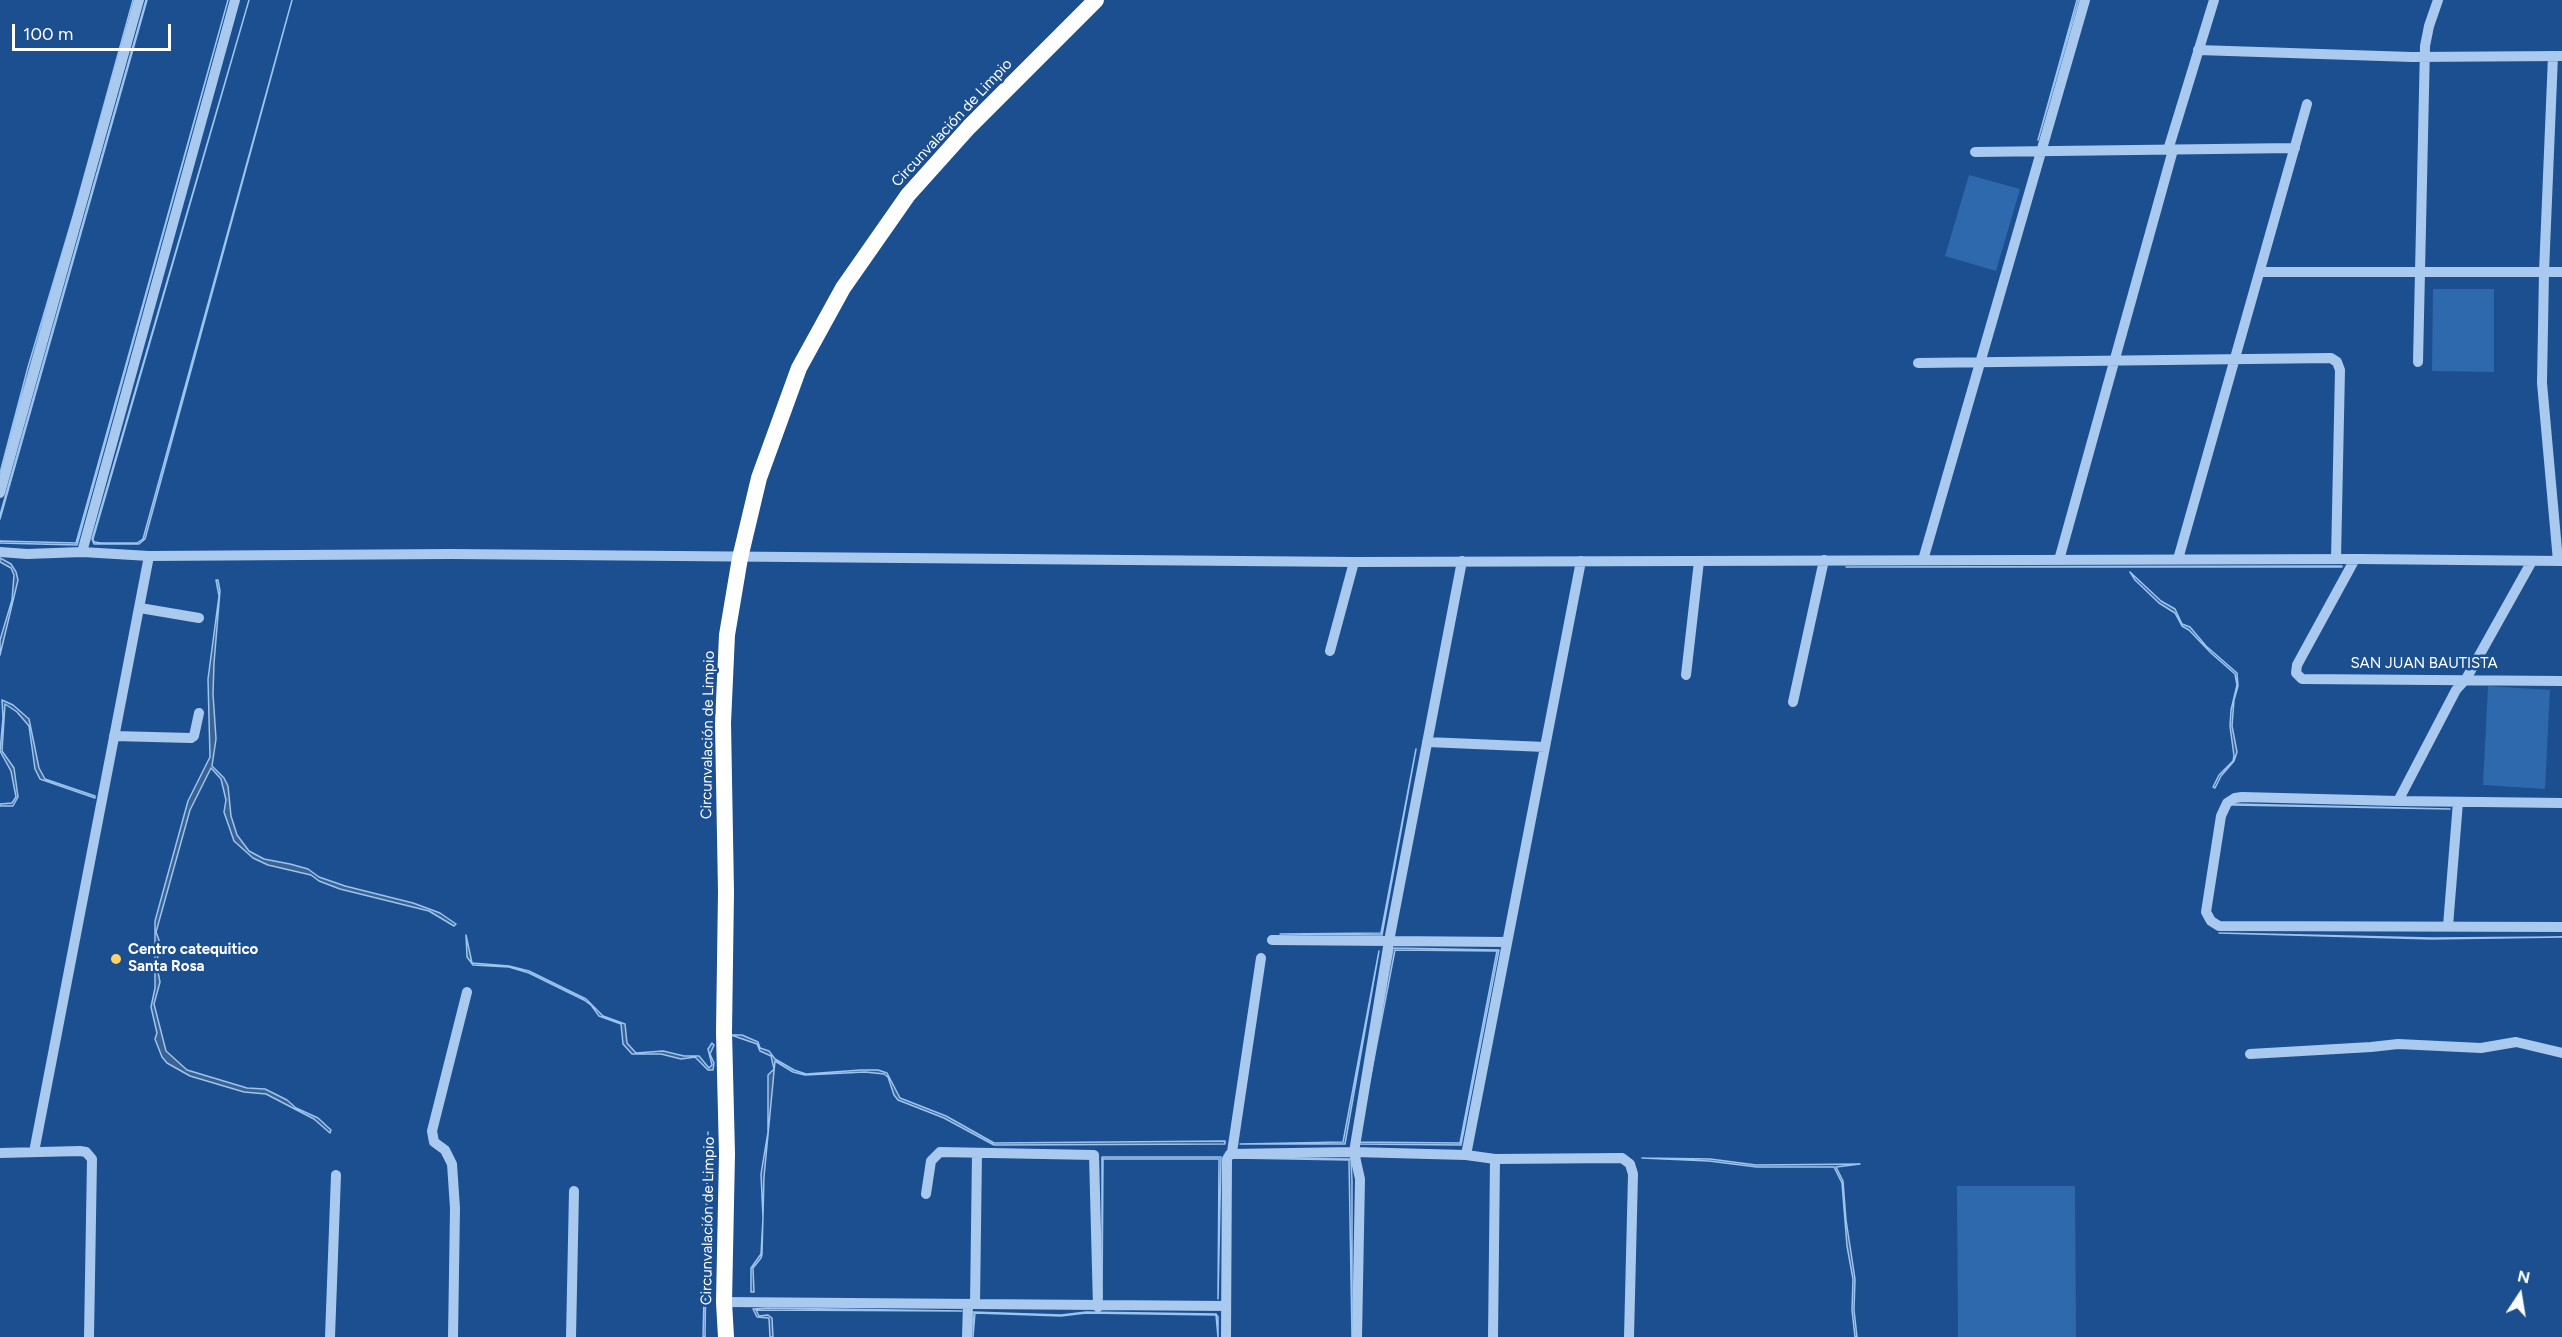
<!DOCTYPE html>
<html>
<head>
<meta charset="utf-8">
<style>
	body { margin:0 }
	#map { position:relative; width:2562px; height:1337px; overflow:hidden; background:#1b4f8f; font-family:Figtree,sans-serif }
	canvas { display:block }
	.north { position:absolute; left:2490px; top:1265px; width:60px; height:60px; -webkit-text-stroke:4px #1b4f8f; paint-order:stroke; rotate:12deg; font-size:16px; font-weight:700; line-height:24px; text-align:center; color:#fff }
	.north::after { content:''; display:block; margin:auto; width:21px; height:27px; background:#fff; clip-path:polygon(50% 0,100% 100%,50% 72%,0 100%) }
	.scale { position:absolute; left:12px; top:24px; width:159px; height:27px; box-sizing:border-box; border:3px solid #fff; border-top:0; padding-left:8px; font-size:18px; line-height:21px; white-space:nowrap; color:#fff; -webkit-text-stroke:4px #1b4f8f; paint-order:stroke }
</style>
</head>
<body>
<div id="map">
<canvas width="2562" height="1337"></canvas>
<div class="north">N</div>
<div class="scale">100 m</div>
</div>
<script>
const c = document.querySelector('canvas').getContext('2d');
c.lineJoin = 'round';
function fill(path, color) { c.fillStyle = color; c.fill(path, 'evenodd'); }
const shape = rows => new Path2D(rows.map(r => 'M' + r).join(''));
function strokePath(path, color, width, dash) { c.strokeStyle = color; c.lineWidth = width; c.lineCap = dash ? 'butt' : 'round'; c.setLineDash(dash || []); c.stroke(path); }
function drawText(font, color, halo, rows, align = 'center') {
  c.font = font + ' Figtree,sans-serif'; c.lineWidth = 5; c.setLineDash([]); c.textBaseline = 'middle'; c.strokeStyle = halo; c.fillStyle = color; for (const [text, x, y, turn = 0] of rows) {
    c.save(); c.translate(x, y); c.rotate((+turn || 0) * Math.PI / 180); c.textAlign = isNaN(turn) ? turn : align; if (halo) c.strokeText(text, 0, 0); c.fillText(text, 0, 0); c.restore();
  }
}
fill(shape([
	[1969,175,2020,189,1996,271,1945,256],
	[2433,289,2494,289,2494,372,2432,371],
	[2488,686,2550,690,2545,789,2483,785],
	[1957,1186,2075,1186,2076,1337,1958,1337]
]), '#2e69ad');
const water = shape([
	[133,0,74,214,0,473,28,367,74,213,133,0],
	[146,0,147,0,0,519,0,515,146,0],
	[228,0,77,545,0,543,0,541,76,543,228,0],
	[249,0,93,539,94,542,101,543,137,543,143,539,292,0,145,539,139,544,94,544,92,539,249,0],
	[2077,0,2079,0,2038,140,2077,0],
	[0,558,11,564,16,572,18,580,0,655,0,640,12,600,14,575,11,568,0,562,0,558],
	[2342,566,2342,567,1846,567,2342,566],
	[2130,572,2161,601,2175,609,2182,624,2190,627,2206,646,2237,673,2238,686,2234,700,2232,726,2237,752,2234,761,2221,776,2215,788,2213,787,2219,775,2233,761,2234,756,2230,726,2231,710,2237,685,2235,674,2211,653,2189,630,2182,626,2175,613,2159,603,2135,580,2130,572],
	[216,580,218,580,220,591,214,663,213,694,216,739,212,766,224,778,228,786,231,816,237,835,249,851,264,859,290,864,308,869,319,877,345,886,413,903,440,913,456,924,454,926,429,911,340,889,319,881,311,875,268,865,253,858,234,841,224,812,226,800,221,779,211,768,190,810,156,932,159,940,157,967,160,982,154,1004,166,1051,187,1070,247,1088,265,1089,287,1100,296,1108,318,1118,331,1130,330,1133,314,1119,266,1094,244,1092,190,1076,167,1063,162,1057,155,1039,157,1033,151,1007,155,988,155,921,188,801,210,757,208,679,219,596,216,580],
	[2,700,13,705,29,719,39,768,45,779,95,796,95,798,40,779,35,769,29,726,17,712,5,704,2,751,14,768,18,797,13,806,0,806,0,804,12,803,16,797,11,771,0,751,3,718,2,700],
	[1416,749,1382,935,1280,934,1381,933,1416,749],
	[2234,804,2450,809,2233,805,2234,804],
	[2219,933,2432,938,2562,937,2432,939,2219,933],
	[466,935,472,963,509,966,529,971,586,999,603,1016,625,1024,627,1043,636,1053,663,1051,684,1056,699,1056,709,1068,712,1065,708,1049,712,1043,714,1045,710,1054,714,1063,713,1070,708,1070,695,1057,681,1059,661,1054,632,1054,623,1044,621,1024,599,1016,591,1005,584,1000,529,973,509,967,473,965,467,957,466,935],
	[1393,948,1499,950,1461,1145,1357,1144,1393,948],
	[1395,950,1497,951,1460,1143,1358,1142,1395,950],
	[1379,951,1345,1144,1240,1144,1343,1142,1379,951],
	[731,1035,742,1035,758,1042,760,1048,769,1051,775,1059,794,1070,806,1074,861,1070,878,1070,887,1073,900,1098,946,1116,994,1143,1225,1141,1225,1144,994,1145,944,1118,898,1100,894,1095,888,1077,884,1074,865,1072,805,1075,793,1072,775,1061,764,1177,762,1254,761,1258,753,1268,754,1292,751,1292,751,1268,761,1254,763,1218,761,1174,768,1132,768,1075,774,1069,771,1056,760,1051,757,1044,731,1035],
	[708,1132,705,1337,703,1337,708,1132],
	[1102,1157,1221,1157,1218,1299,1219,1159,1103,1159,1102,1298,1102,1157],
	[1234,1158,1351,1159,1352,1181,1352,1337,1349,1160,1234,1158],
	[1642,1158,1710,1159,1756,1165,1860,1164,1836,1167,1843,1181,1846,1220,1855,1279,1854,1310,1857,1337,1855,1337,1852,1310,1853,1279,1847,1246,1842,1183,1834,1167,1757,1167,1709,1161,1642,1158],
	[769,1308,962,1311,756,1310,759,1316,768,1315,772,1318,773,1337,770,1337,769,1318,757,1317,753,1309,769,1308],
	[973,1312,1061,1315,1086,1312,1216,1314,1218,1317,1218,1337,1216,1315,1086,1313,1061,1316,975,1313,973,1337,973,1312]
]);
fill(water, '#3c6290');
strokePath(water, '#9cc4f0', 1.5);
strokePath(shape([
	[2198,50,2412,57,2562,56],
	[2553,56,2544,272,2542,383,2558,561],
	[2168,150,2214,0],
	[1975,152,2295,148],
	[2260,272,2562,272],
	[2418,362,2425,46,2429,26,2438,0],
	[1918,363,2331,358,2337,362,2340,370,2336,559],
	[0,493,139,0],
	[0,552,27,554,82,552,149,556,451,554,1354,562,2360,559,2562,561],
	[82,552,235,0],
	[2178,559,2307,104],
	[2355,559,2297,665,2296,673,2302,679,2562,681],
	[1923,560,2085,0],
	[2059,560,2173,150],
	[140,608,199,618],
	[1330,651,1354,562],
	[1686,675,1699,561],
	[1793,702,1824,560],
	[114,736,191,738,194,736,199,713],
	[1427,742,1545,747],
	[2398,801,2456,690,2466,679,2532,561],
	[2562,803,2398,801,2242,797,2235,798,2227,803,2221,816,2206,912,2211,921,2219,926,2562,927],
	[2448,926,2458,802],
	[1272,940,1507,942],
	[2250,1054,2371,1047,2398,1044,2481,1048,2516,1042,2562,1053],
	[34,1152,149,556],
	[1232,1152,1261,958],
	[0,1153,80,1151,86,1152,92,1159,89,1337],
	[1466,1155,1581,561],
	[926,1194,931,1161,940,1152,1094,1155,1098,1307],
	[724,1302,1226,1306],
	[975,1304,977,1153],
	[330,1337,336,1175],
	[453,1337,455,1208,452,1164,445,1150,434,1142,432,1131,467,992],
	[571,1337,574,1191],
	[967,1337,968,1304],
	[1226,1337,1227,1159,1230,1154,1354,1152,1466,1155,1495,1159,1622,1158,1630,1164,1633,1174,1629,1337],
	[1357,1337,1360,1179,1354,1152,1389,941,1462,561],
	[1493,1337,1495,1159]
]), '#a9c9ee', 10);
strokePath(shape([
	[726,1337,724,1302,727,1154,724,1032,726,892,723,723,727,635,740,558,759,478,799,368,843,288,908,195,969,127,1096,0]
]), '#fff', 16);
for (const [x, y, r, color] of [
	[116,959,6,"#ffd166"]
]) { const dot = new Path2D(); dot.arc(x, y, r, 0, 2 * Math.PI); c.fillStyle = color; c.fill(dot); strokePath(dot, '#1b4f8f', 2); }
drawText('15px', '#fff', '#1b4f8f', [
	["Circunvalación de Limpio",952,123,-47],
	["SAN JUAN BAUTISTA",2424,664],
	["Circunvalación de Limpio",708,735,-89],
	["Circunvalación de Limpio",708,1221,-89]
]);
drawText('bold 15px', '#fff', '#1b4f8f', [
	["Centro catequitico",128,950],
	["Santa Rosa",128,967]
], 'left');
</script>
</body>
</html>
